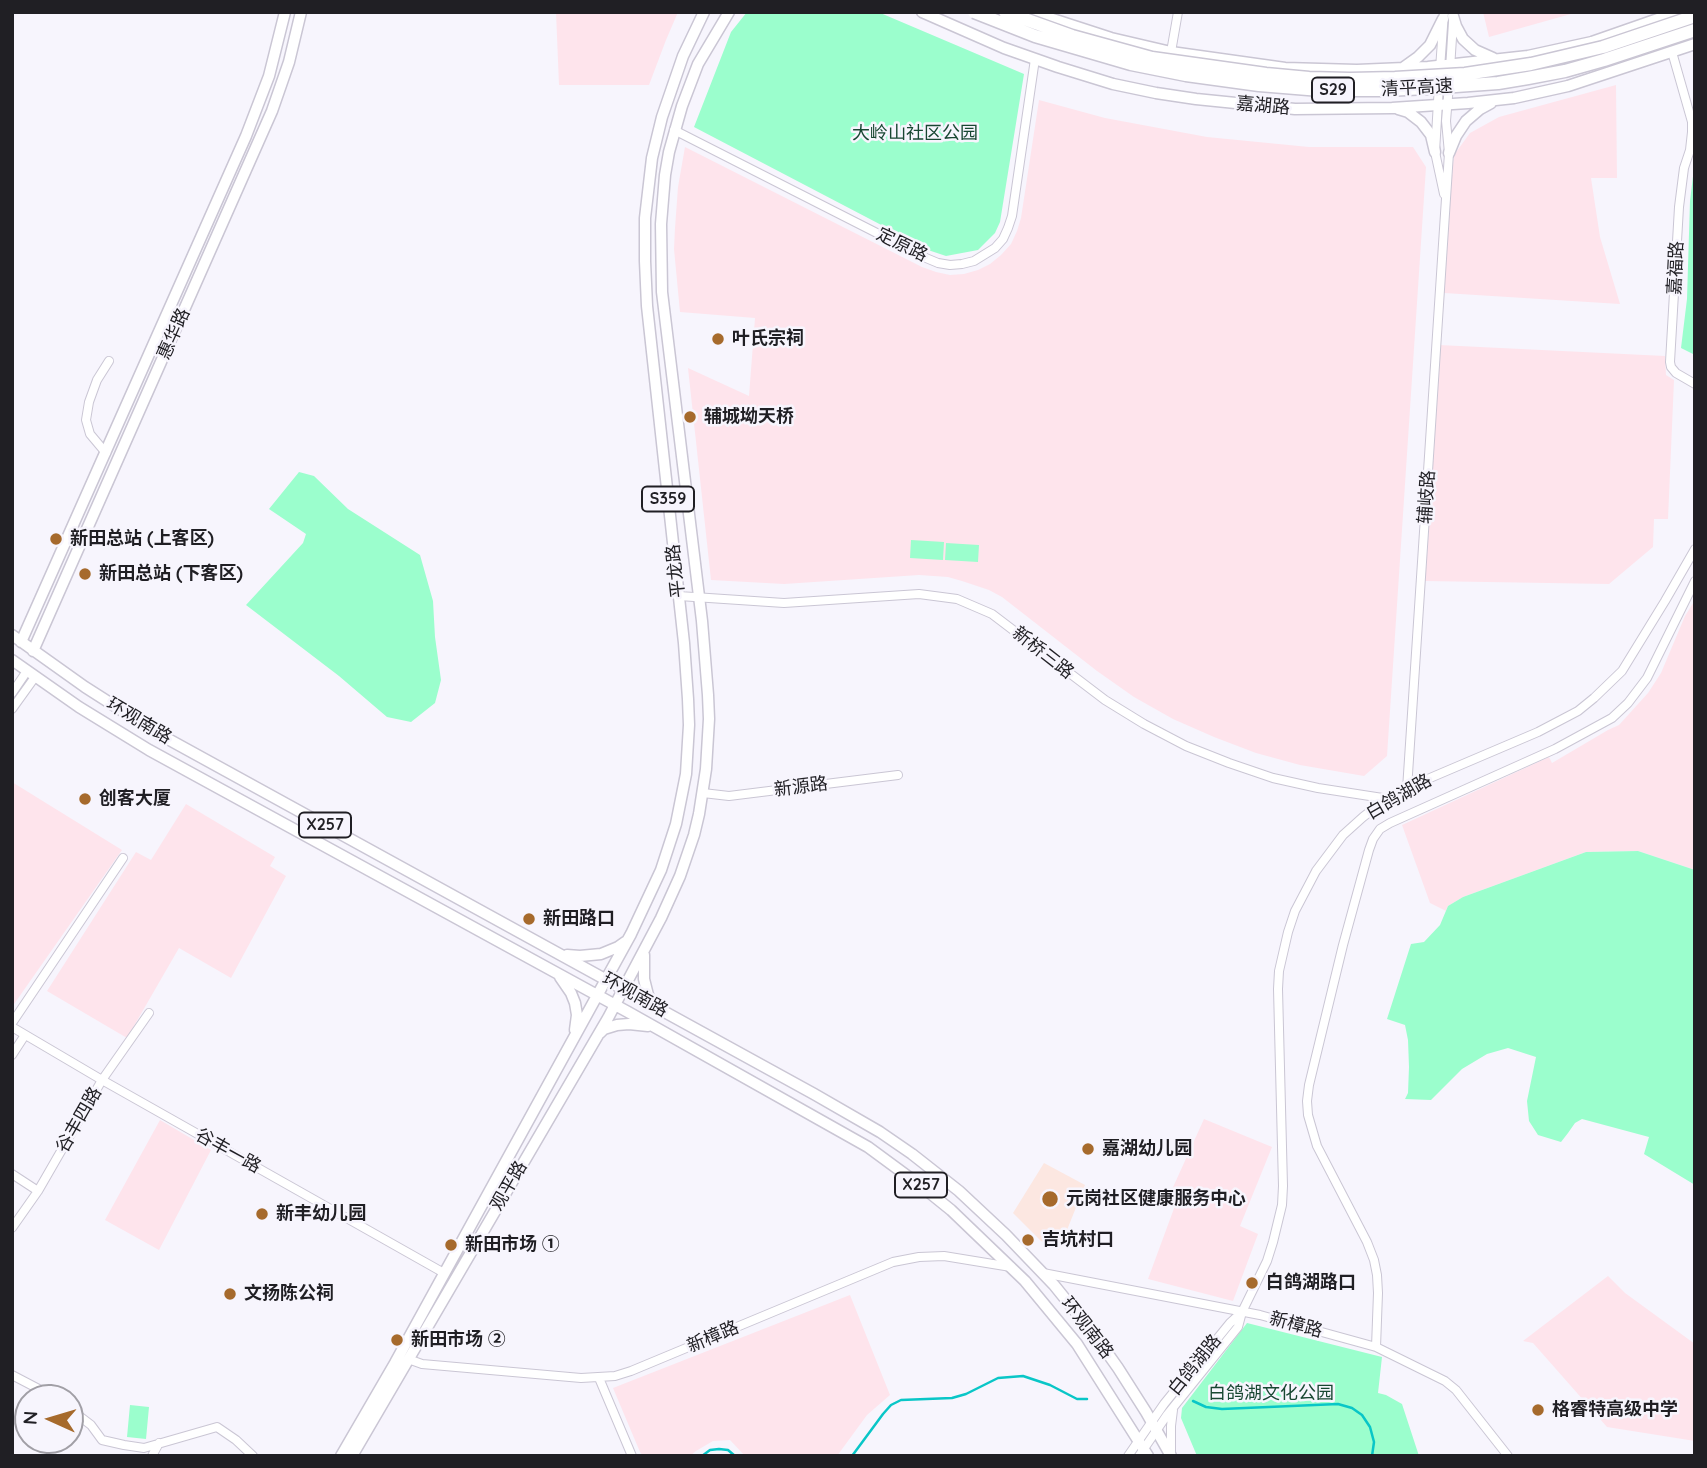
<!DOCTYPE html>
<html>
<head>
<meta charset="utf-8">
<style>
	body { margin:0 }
	#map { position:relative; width:1707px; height:1468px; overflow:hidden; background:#f7f5fd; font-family:Quicksand,sans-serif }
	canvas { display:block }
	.frame { position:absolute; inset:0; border:14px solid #201f24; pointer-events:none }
	.north { position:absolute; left:14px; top:1384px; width:70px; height:70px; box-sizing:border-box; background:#f7f5fd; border:2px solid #a19fa6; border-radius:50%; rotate:274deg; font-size:19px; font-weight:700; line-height:28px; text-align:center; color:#201f24 }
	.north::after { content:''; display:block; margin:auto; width:24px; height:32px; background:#a66a2c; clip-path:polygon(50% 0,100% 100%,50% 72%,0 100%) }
</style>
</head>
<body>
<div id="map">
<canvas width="1707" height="1468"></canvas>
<div class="frame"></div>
<div class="north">N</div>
</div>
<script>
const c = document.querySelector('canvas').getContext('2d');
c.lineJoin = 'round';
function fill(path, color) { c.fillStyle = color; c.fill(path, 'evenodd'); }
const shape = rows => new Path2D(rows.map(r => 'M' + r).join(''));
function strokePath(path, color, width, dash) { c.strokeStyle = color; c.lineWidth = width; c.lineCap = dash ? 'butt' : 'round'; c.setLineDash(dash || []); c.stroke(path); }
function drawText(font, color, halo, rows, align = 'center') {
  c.font = font + ' Quicksand,"Noto Sans SC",sans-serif'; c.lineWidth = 5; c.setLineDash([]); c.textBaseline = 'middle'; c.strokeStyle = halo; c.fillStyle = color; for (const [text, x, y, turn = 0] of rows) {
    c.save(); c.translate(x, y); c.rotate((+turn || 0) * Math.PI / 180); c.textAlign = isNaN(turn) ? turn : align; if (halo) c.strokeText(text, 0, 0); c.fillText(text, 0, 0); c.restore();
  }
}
fill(shape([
	[556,12,678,12,666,40,649,85,559,85],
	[1483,12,1578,12,1489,37],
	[1616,85,1617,178,1591,178,1600,237,1620,304,1444,293,1447,228,1454,155,1470,133,1499,117],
	[1039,100,1105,118,1207,137,1309,147,1413,147,1426,167,1387,756,1364,776,1300,765,1256,753,1214,737,1173,719,1134,697,1097,671,1002,597,989,590,962,581,948,577,919,575,784,584,711,580,688,368,749,396,755,318,680,312,674,249,675,228,678,187,685,147,922,267,936,272,950,275,964,274,978,270,990,264,1001,255,1011,244,1017,231,1021,218],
	[1439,345,1665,356,1666,375,1674,380,1668,519,1654,519,1653,547,1609,584,1425,581,1431,503],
	[1695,600,1695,870,1638,851,1586,852,1463,897,1448,906,1446,911,1430,903,1402,825,1549,757,1552,763,1608,730,1619,725,1648,693,1661,673,1685,616],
	[12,782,122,850,12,1007],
	[186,804,275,857,270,866,286,876,231,978,179,948,127,1038,47,991,136,852,151,860],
	[1204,1119,1272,1147,1240,1226,1258,1234,1233,1301,1148,1279,1176,1203,1169,1196],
	[160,1120,211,1150,159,1250,105,1220],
	[1608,1276,1625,1293,1695,1344,1695,1441,1607,1427,1533,1343,1523,1341],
	[850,1295,890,1395,867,1415,837,1456,745,1456,730,1440,713,1441,696,1451,690,1456,643,1456,640,1452,613,1388]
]), '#fee4ec');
fill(shape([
	[1044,1163,1085,1185,1059,1250,1041,1241,1013,1213]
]), '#fce7e1');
fill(shape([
	[747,12,878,12,1024,74,1000,222,995,233,978,250,946,256,931,251,694,127,731,32],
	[1694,168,1695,168,1695,355,1681,348,1687,299,1690,201],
	[299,472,314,476,348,509,420,555,433,601,435,637,441,680,435,703,411,722,387,717,339,676,246,605,303,543,306,534,269,509],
	[911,540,944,542,943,560,910,558],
	[946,543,979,545,978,562,945,560],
	[1638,851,1695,870,1695,1185,1644,1154,1649,1137,1582,1119,1575,1123,1568,1133,1561,1142,1538,1135,1529,1121,1527,1101,1536,1057,1508,1048,1487,1054,1462,1069,1431,1100,1405,1099,1408,1093,1409,1067,1408,1040,1405,1025,1387,1019,1411,944,1424,942,1440,925,1448,906,1463,897,1586,852],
	[1247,1323,1382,1357,1378,1393,1386,1395,1402,1404,1419,1456,1197,1456,1181,1418,1182,1408],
	[130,1405,149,1407,146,1439,127,1437]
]), '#9bfecd');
strokePath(shape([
	[1193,1401,1206,1407,1222,1409,1338,1404,1352,1408,1362,1415,1370,1427,1374,1442,1372,1456],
	[702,1456,710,1450,719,1449,728,1450,735,1456],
	[852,1456,883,1414,891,1405,901,1400,952,1398,966,1394,998,1378,1023,1376,1050,1385,1077,1399,1087,1399]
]), '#09c6c7', 2.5);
const minor = shape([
	[1171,52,1178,12],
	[1672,52,1692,122,1692,132,1690,150,1684,168,1679,207,1670,362,1671,367,1676,373,1695,384],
	[1440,69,1444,12],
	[1450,69,1453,22],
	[1439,85,1435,152,1444,194],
	[674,130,926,258,938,263,950,265,962,264,974,261,995,248,1003,239,1008,228,1012,216,1035,59],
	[106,453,90,434,86,420,89,402,97,380,109,361],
	[679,596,784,603,919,594,957,599,992,614,1105,700,1144,724,1186,746,1229,763,1273,778,1318,788,1389,799],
	[12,693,27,671],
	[12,709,35,677],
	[1407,789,1449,153,1446,121,1449,85],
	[703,793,729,796,898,775],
	[12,1023,123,858],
	[12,1027,102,1080,444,1273],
	[12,1055,25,1035],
	[12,1174,38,1191],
	[12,1228,38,1191,102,1080,149,1013],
	[1043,1273,1260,1315,1376,1347,1445,1381,1456,1390,1508,1456],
	[1376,1347,1378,1293,1377,1275,1374,1260,1367,1242,1317,1146,1308,1115,1307,1101,1309,1085,1343,945,1369,850,1373,839,1380,829,1390,823,1555,749,1612,718,1628,703,1647,678,1695,581],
	[408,1359,422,1364,581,1378,615,1376,631,1371,893,1262,919,1257,944,1256,1011,1267],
	[12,1375,56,1398],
	[599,1378,632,1456],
	[70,1409,91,1425,102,1440,124,1445,144,1448,217,1427,236,1440,253,1456],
	[1171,1453,1171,1426,1173,1410],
	[152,1456,159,1443],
	[1128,1456,1164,1404,1230,1323,1242,1312],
	[1139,1456,1167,1415,1238,1327,1242,1312,1267,1261,1273,1242,1282,1205,1283,1186,1278,989,1279,971,1288,932,1295,911,1316,871,1343,835,1363,817,1381,803,1423,781,1538,732,1578,711,1594,698,1622,671,1665,601,1695,549]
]);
const major = shape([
	[922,12,1004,48,1058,67,1113,84,1156,93,1196,99,1295,109,1392,108,1468,103,1514,98,1568,86,1695,44],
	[1031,12,1111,38,1171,52,1285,68,1357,70,1428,67,1528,56,1592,42,1678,12],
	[1453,16,1456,26,1463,39,1475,50,1493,58],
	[1404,67,1418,57,1430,45,1443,19],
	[1398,109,1408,112,1421,122,1431,135,1435,152],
	[1449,153,1456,136,1466,121,1480,109,1491,103],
	[12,635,85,687,157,733,814,1094,880,1132,912,1154,959,1191,1006,1235,1054,1285,1096,1337,1118,1368,1146,1412,1171,1456],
	[21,642,246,136,269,76,285,12],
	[33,651,272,111,289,62,301,12],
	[12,660,79,707,149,750,628,1012,868,1147,925,1189,951,1210,1025,1281,1077,1344,1148,1456],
	[567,955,580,956,601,954,618,947,625,942],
	[644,955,644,979,648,995,654,1005],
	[560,977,571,993,575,1003,577,1015,575,1030],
	[600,1033,604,1029,617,1025,629,1024,648,1026],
	[341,1456,395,1363,631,934,661,870,676,824,686,774,689,725,688,699,684,643,647,306,645,261,645,218,652,158,662,117,683,56,704,12],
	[352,1456,608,1018,661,918,680,876,694,835,699,814,706,769,709,719,708,695,702,621,662,292,661,224,665,175,669,152,682,106,698,64,729,12]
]);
strokePath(minor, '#cac6d4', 10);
strokePath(major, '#cac6d4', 13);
strokePath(minor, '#fff', 8);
strokePath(major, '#fff', 10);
const highwayBridge = shape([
	[974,12,1035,36,1131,64,1186,75,1259,85,1320,90,1386,90,1428,88,1498,83,1528,78,1565,71,1604,60,1695,30],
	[1005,12,1072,36,1152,58,1266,74,1309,78,1350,79,1395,78,1465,74,1531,64,1603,47,1695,16]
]);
strokePath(highwayBridge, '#cac6d4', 15, []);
strokePath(highwayBridge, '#fff', 12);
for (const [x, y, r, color] of [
	[718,339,7,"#a66a2c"],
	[690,417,7,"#a66a2c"],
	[56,539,7,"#a66a2c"],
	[85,574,7,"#a66a2c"],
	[85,799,7,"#a66a2c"],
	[529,919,7,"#a66a2c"],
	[1088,1149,7,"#a66a2c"],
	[1050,1199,9,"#a66a2c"],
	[262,1214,7,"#a66a2c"],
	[1028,1240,7,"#a66a2c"],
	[451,1245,7,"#a66a2c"],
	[1252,1283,7,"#a66a2c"],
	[230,1294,7,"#a66a2c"],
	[397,1340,7,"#a66a2c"],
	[1538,1410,7,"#a66a2c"]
]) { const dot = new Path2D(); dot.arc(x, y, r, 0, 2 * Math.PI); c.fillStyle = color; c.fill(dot); strokePath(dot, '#f7f5fd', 2.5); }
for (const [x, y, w] of [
	[1333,90,42],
	[668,499,52],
	[325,825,52],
	[921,1185,52]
]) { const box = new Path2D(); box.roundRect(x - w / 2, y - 12.5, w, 25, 5); c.fillStyle = '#f7f5fd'; c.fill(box); strokePath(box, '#201f24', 2); }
drawText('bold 16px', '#201f24', null, [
	["S29",1333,90],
	["S359",668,499],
	["X257",325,825],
	["X257",921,1185]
]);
drawText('18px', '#201f24', '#f7f5fd', [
	["清平高速",1417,88,-3],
	["嘉湖路",1263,106,5],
	["定原路",902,245,26],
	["嘉福路",1676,268,-87],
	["惠华路",174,334,-66],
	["辅岐路",1427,497,-86],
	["平龙路",676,571,-96],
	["新桥三路",1043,653,38],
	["环观南路",139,721,31],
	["新源路",801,787,-7],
	["白鸽湖路",1399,797,-30],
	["环观南路",635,995,29],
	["谷丰四路",79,1120,-60],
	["谷丰一路",228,1151,29],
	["观平路",509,1186,-60],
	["新樟路",1296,1325,15],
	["环观南路",1087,1328,52],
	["新樟路",713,1337,-23],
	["白鸽湖路",1195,1365,-51]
]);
drawText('18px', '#184732', '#f7f5fd', [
	["大岭山社区公园",915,134],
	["白鸽湖文化公园",1271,1394]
]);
drawText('bold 18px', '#201f24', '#f7f5fd', [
	["叶氏宗祠",732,339],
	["辅城坳天桥",704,417],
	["新田总站 (上客区)",70,539],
	["新田总站 (下客区)",99,574],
	["创客大厦",99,799],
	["新田路口",543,919],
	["嘉湖幼儿园",1102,1149],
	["元岗社区健康服务中心",1066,1199],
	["新丰幼儿园",276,1214],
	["吉坑村口",1042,1240],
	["新田市场 ①",465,1245],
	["白鸽湖路口",1266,1283],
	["文扬陈公祠",244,1294],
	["新田市场 ②",411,1340],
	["格睿特高级中学",1552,1410]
], 'left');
</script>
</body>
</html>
